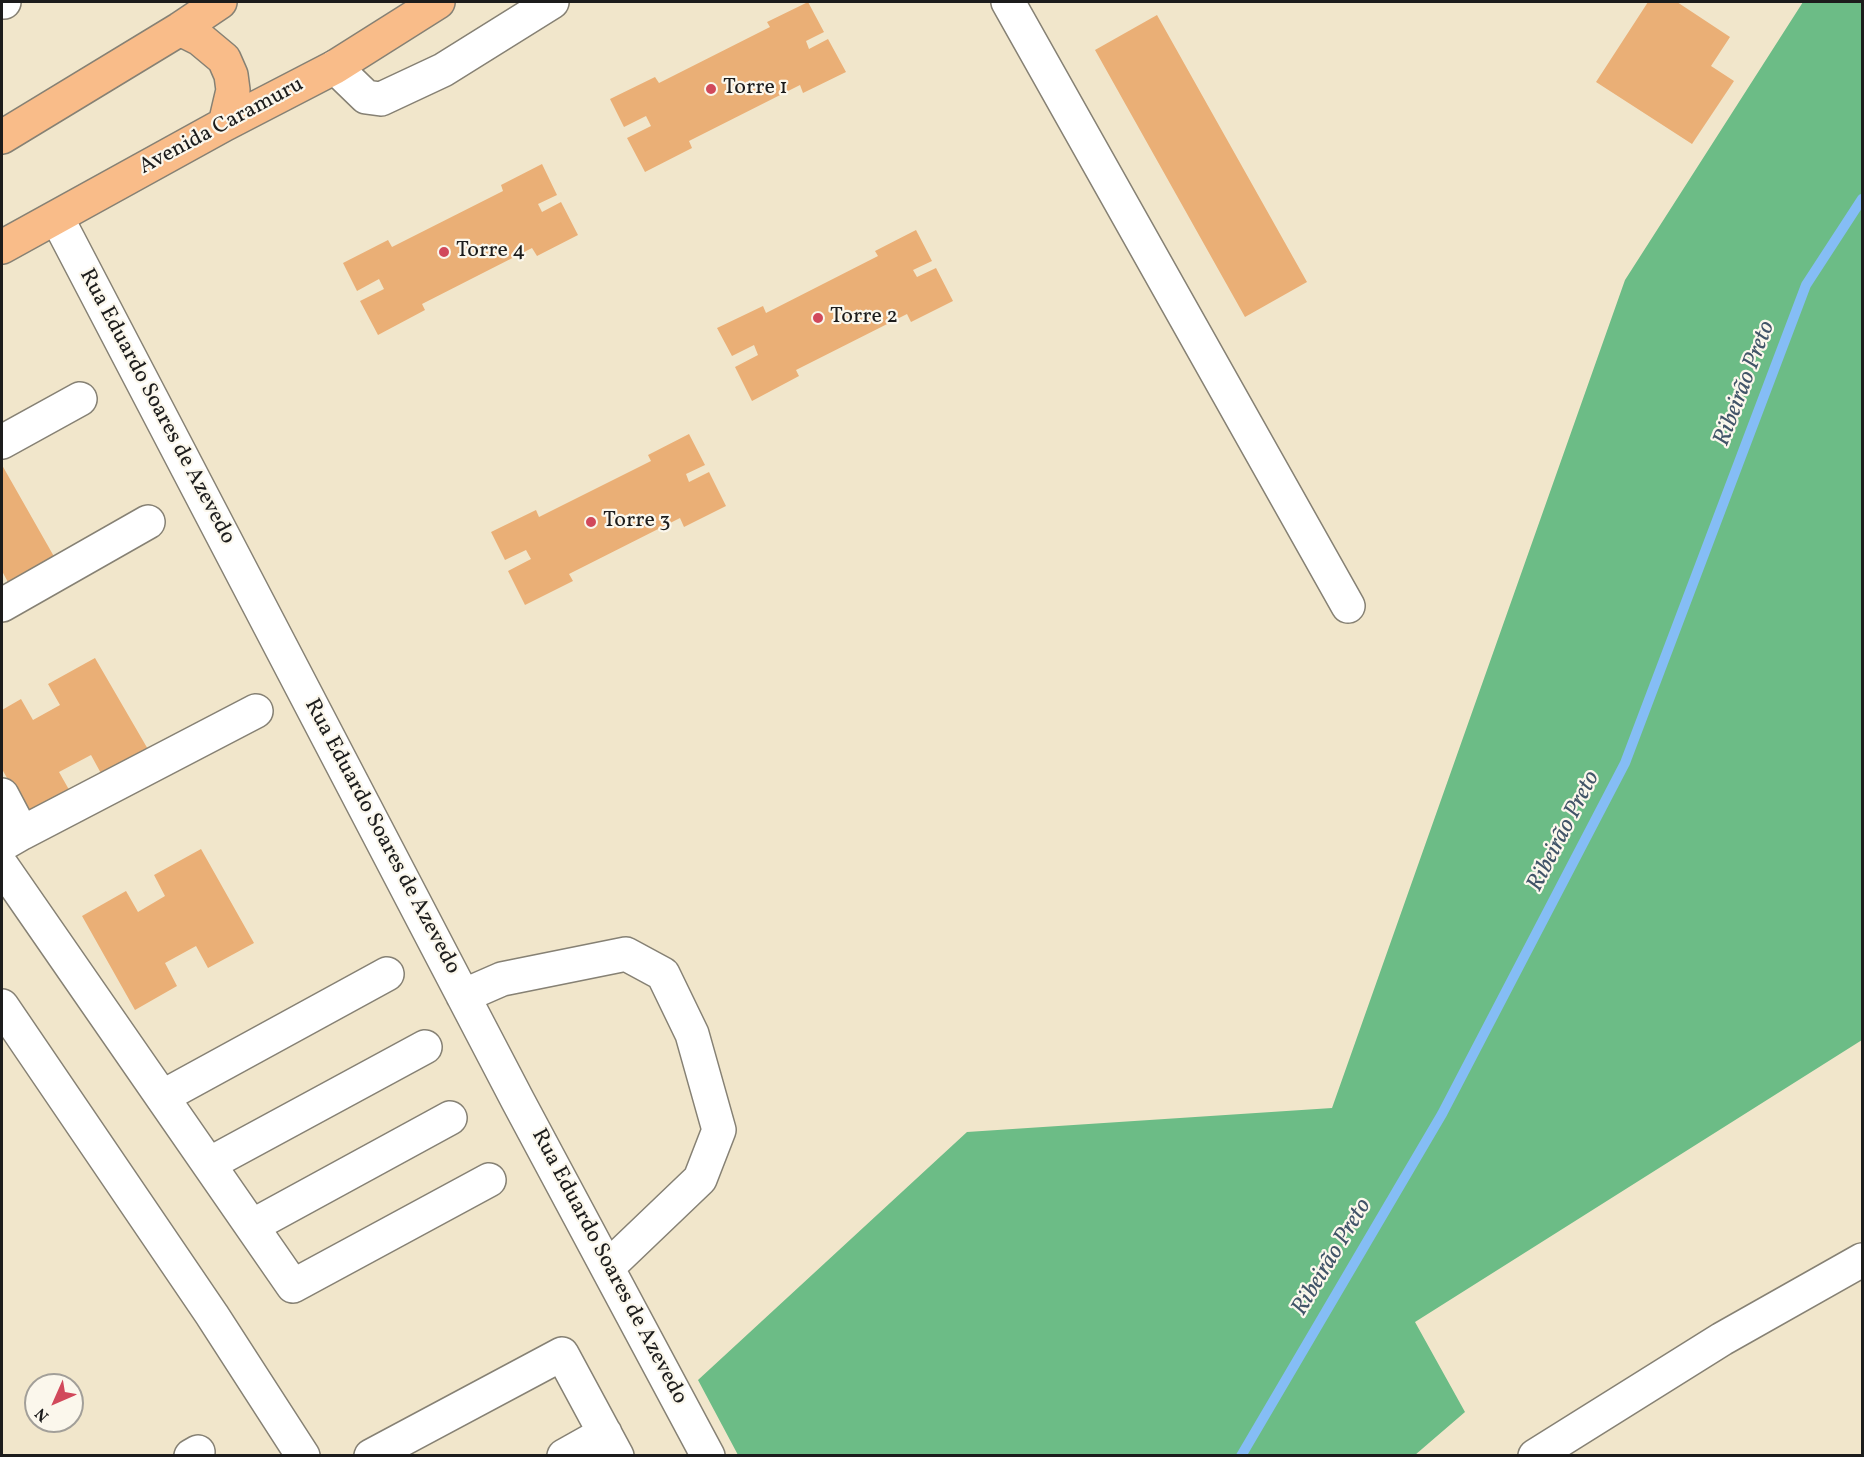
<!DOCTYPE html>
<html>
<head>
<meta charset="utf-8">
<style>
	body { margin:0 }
	#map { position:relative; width:1864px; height:1457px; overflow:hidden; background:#f1e6cb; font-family:Vollkorn,serif }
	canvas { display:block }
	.frame { position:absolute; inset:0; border:3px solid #1c1c1c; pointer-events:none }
	.north { position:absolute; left:24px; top:1373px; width:60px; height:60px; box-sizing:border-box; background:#fbf7ec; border:2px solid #a29f99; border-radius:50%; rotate:225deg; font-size:16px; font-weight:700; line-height:24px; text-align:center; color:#1c1c1c }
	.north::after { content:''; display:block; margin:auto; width:21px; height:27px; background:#d1495b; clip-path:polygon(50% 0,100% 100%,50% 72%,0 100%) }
</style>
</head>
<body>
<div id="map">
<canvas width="1864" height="1457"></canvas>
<div class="frame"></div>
<div class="north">N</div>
</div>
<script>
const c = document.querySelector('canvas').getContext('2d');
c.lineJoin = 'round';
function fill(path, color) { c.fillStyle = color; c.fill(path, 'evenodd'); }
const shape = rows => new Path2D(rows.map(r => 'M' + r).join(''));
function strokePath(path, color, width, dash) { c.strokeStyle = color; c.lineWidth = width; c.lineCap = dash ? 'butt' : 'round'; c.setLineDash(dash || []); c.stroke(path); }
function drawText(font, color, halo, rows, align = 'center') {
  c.font = font + ' Vollkorn,serif'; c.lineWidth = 4.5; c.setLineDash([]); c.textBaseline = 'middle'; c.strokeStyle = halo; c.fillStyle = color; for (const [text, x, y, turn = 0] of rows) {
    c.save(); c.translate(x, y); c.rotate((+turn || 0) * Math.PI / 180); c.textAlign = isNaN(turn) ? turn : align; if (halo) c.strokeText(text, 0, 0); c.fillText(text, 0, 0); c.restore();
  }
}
fill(shape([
	[1803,2,1862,2,1862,1040,1415,1322,1465,1412,1415,1455,738,1455,698,1380,967,1132,1332,1108,1625,280]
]), '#6cbc86');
strokePath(shape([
	[1241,1456,1442,1114,1625,763,1806,285,1862,199]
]), '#85bdf5', 10);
fill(shape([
	[808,2,824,32,806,41,809,49,828,39,846,72,803,93,800,85,689,141,692,148,645,172,627,138,651,126,646,116,624,127,610,99,655,77,659,83,770,27,767,22],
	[1648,2,1677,2,1730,37,1711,66,1734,81,1692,144,1596,82],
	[1157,15,1307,282,1245,317,1095,50],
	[542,164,557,195,538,204,542,212,561,202,578,235,537,256,532,248,422,304,425,310,378,335,360,301,384,289,379,279,357,291,343,263,388,240,392,247,503,191,501,185],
	[916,230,932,261,913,270,917,277,936,268,953,301,911,322,907,314,796,370,799,376,752,401,735,367,758,355,754,345,732,356,717,328,763,306,766,313,878,256,875,251],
	[689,434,705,465,686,474,689,482,709,472,726,506,684,527,680,518,569,574,573,581,525,605,508,571,531,559,526,550,505,560,491,532,536,510,539,517,651,461,648,455],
	[2,465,56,560,10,586,2,571],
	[95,658,149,751,103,777,91,755,59,772,72,795,29,818,2,769,2,710,21,699,33,720,60,705,48,684],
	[201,849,254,943,208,968,196,946,165,963,177,986,135,1010,82,916,126,891,138,912,165,896,154,875]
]), '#eaaf76');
const minor = shape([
	[2,2,4,2],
	[1008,2,1348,606],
	[335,67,366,97,381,99,443,70,552,2],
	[57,218,518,1101,708,1456],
	[2,442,80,399],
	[2,605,148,522],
	[2,795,22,833,3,844],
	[22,833,256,711],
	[2,866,293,1286,489,1180],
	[463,996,502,979,626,954,663,974,692,1034,719,1130,700,1179,608,1267],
	[2,1006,212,1315,303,1456],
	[162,1097,387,974],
	[209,1164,425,1047],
	[252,1226,450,1118],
	[191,1456,198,1452],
	[371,1456,562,1354,617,1456],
	[564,1456,605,1433],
	[1535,1456,1722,1339,1862,1260]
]);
const major = shape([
	[180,29,200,39,224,59,231,75,233,90,225,124],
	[2,137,180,29,220,2],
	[2,247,225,124,335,67,438,2]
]);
strokePath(minor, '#868174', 36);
strokePath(major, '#868174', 36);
strokePath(minor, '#fff', 33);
strokePath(major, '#f9bc89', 33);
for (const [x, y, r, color] of [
	[711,89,6,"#d1495b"],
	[444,252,6,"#d1495b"],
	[818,318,6,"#d1495b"],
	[591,522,6,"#d1495b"]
]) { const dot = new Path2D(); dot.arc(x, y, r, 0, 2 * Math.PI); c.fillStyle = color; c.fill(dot); strokePath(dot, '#fbf7ec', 2); }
drawText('22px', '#1c1c1c', '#fbf7ec', [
	["Torre 1",723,89],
	["Torre 4",456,252],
	["Torre 2",830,318],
	["Torre 3",603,522]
], 'left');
drawText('22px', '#1c1c1c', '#fbf7ec', [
	["Avenida Caramuru",222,127,-28],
	["Rua Eduardo Soares de Azevedo",156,407,62],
	["Rua Eduardo Soares de Azevedo",381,837,62],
	["Rua Eduardo Soares de Azevedo",608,1267,62]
]);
drawText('italic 24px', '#415468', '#fbf7ec', [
	["Ribeirão Preto",1746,384,-69],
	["Ribeirão Preto",1565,832,-63],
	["Ribeirão Preto",1333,1258,-59]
]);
</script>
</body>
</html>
